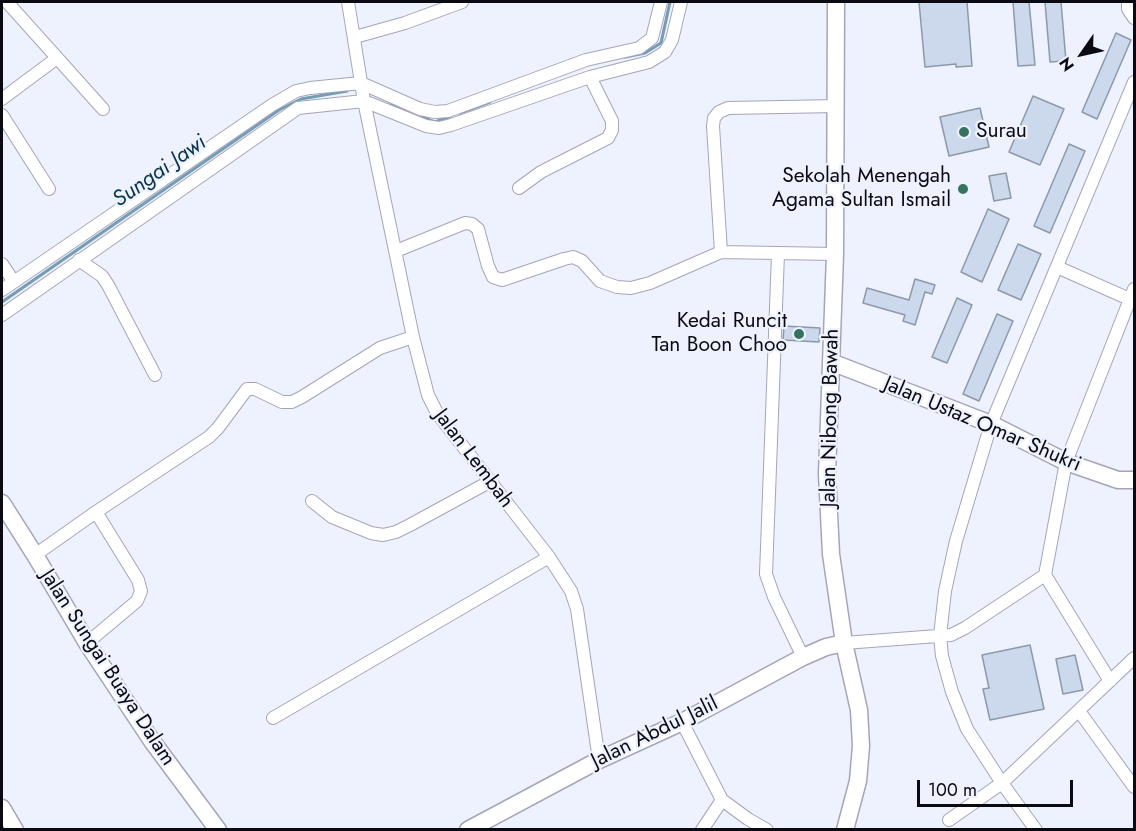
<!DOCTYPE html>
<html>
<head>
<meta charset="utf-8">
<style>
	body { margin:0 }
	#map { position:relative; width:1136px; height:831px; overflow:hidden; background:#eef1fe; font-family:Jost,sans-serif }
	canvas { display:block }
	.frame { position:absolute; inset:0; border:3px solid #0a0b12; pointer-events:none }
	.north { position:absolute; left:1052px; top:24px; width:60px; height:60px; -webkit-text-stroke:4px #eef1fe; paint-order:stroke; rotate:236deg; font-size:16px; font-weight:700; line-height:24px; text-align:center; color:#0a0b12 }
	.north::after { content:''; display:block; margin:auto; width:21px; height:27px; background:#0a0b12; clip-path:polygon(50% 0,100% 100%,50% 72%,0 100%) }
	.scale { position:absolute; left:917px; top:780px; width:156px; height:27px; box-sizing:border-box; border:3px solid #0a0b12; border-top:0; padding-left:8px; font-size:18px; line-height:21px; white-space:nowrap; color:#0a0b12; -webkit-text-stroke:4px #eef1fe; paint-order:stroke }
</style>
</head>
<body>
<div id="map">
<canvas width="1136" height="831"></canvas>
<div class="frame"></div>
<div class="north">N</div>
<div class="scale">100 m</div>
</div>
<script>
const c = document.querySelector('canvas').getContext('2d');
c.lineJoin = 'round';
const shape = rows => new Path2D(rows.map(r => 'M' + r).join(''));
function strokePath(path, color, width, dash) { c.strokeStyle = color; c.lineWidth = width; c.lineCap = dash ? 'butt' : 'round'; c.setLineDash(dash || []); c.stroke(path); }
function fill(path, color) { c.fillStyle = color; c.fill(path, 'evenodd'); }
function drawText(font, color, halo, rows, align = 'center') {
  c.font = font + ' Jost,sans-serif'; c.lineWidth = 4.5; c.setLineDash([]); c.textBaseline = 'middle'; c.strokeStyle = halo; c.fillStyle = color; for (const [text, x, y, turn = 0] of rows) {
    c.save(); c.translate(x, y); c.rotate((+turn || 0) * Math.PI / 180); c.textAlign = isNaN(turn) ? turn : align; if (halo) c.strokeText(text, 0, 0); c.fillText(text, 0, 0); c.restore();
  }
}
strokePath(shape([
	[625,57,645,53,661,43,670,2],
	[390,105,435,122,451,116],
	[460,113,490,102],
	[2,302,279,110,301,99,347,91]
]), '#769cb4', 3);
const building = shape([
	[919,2,967,2,972,66,956,67,956,64,925,67,919,2],
	[1013,2,1029,2,1035,65,1018,66,1013,2],
	[1045,2,1061,2,1066,61,1050,62,1045,2],
	[1116,33,1131,40,1097,119,1082,112,1116,33],
	[1033,96,1064,109,1040,165,1009,152,1033,96],
	[980,108,989,147,949,156,940,117,980,108],
	[1069,144,1085,151,1050,233,1034,226,1069,144],
	[1006,173,1011,198,994,201,989,176,1006,173],
	[988,209,1009,219,982,282,961,272,988,209],
	[1018,244,1041,254,1021,300,998,290,1018,244],
	[915,279,935,285,932,294,925,292,915,325,903,321,905,315,863,303,867,288,909,300,915,279],
	[957,298,972,305,947,363,932,357,957,298],
	[997,314,1013,321,979,401,963,394,997,314],
	[784,326,820,328,819,342,783,340,784,326],
	[1030,645,1044,709,990,720,983,689,989,688,982,655,1030,645],
	[1075,655,1083,690,1063,694,1056,659,1075,655]
]);
fill(building, '#ccd9ec');
strokePath(building, '#8c99aa', 1.5);
const street = shape([
	[7,2,103,109],
	[348,2,364,101,413,337,428,395,437,413,549,557,571,591,577,609,599,760],
	[1128,2,1128,9,1134,18],
	[355,37,405,23,462,2],
	[2,99,57,58],
	[2,115,49,189],
	[519,188,541,172,608,138,612,130,612,121,590,77],
	[396,251,465,223,472,224,478,229,488,266,493,277,502,280,564,259,573,257,582,261,600,281,617,287,631,288,650,283,721,252,835,254],
	[721,252,713,126,714,118,719,112,728,108,837,106],
	[778,254,766,574,774,597,803,657],
	[79,260,102,276,108,285,155,375],
	[2,264,14,282],
	[1057,267,1134,301],
	[2,290,272,105,296,91,310,88,361,83,420,109,435,112,448,111,586,60,639,48,652,38,661,2],
	[2,315,298,108,364,101,426,126,439,128,451,125,590,77,649,62,665,52,672,40,681,2],
	[312,501,332,517,371,533,383,535,396,532,410,525,489,482],
	[35,555,96,512,209,437,218,428,247,389,255,389,282,402,292,402,302,397,380,348,413,337],
	[87,643,137,601,141,591,138,580,96,512],
	[844,643,951,635,965,628,1045,575],
	[1110,681,1045,575,1066,462,1134,289],
	[1079,711,1134,787],
	[273,718,549,557],
	[682,722,722,800,748,819,767,830],
	[949,820,1002,783,1134,658],
	[702,830,722,800],
	[1036,830,1002,783,967,729,952,692,942,656,940,636,945,591,956,541,991,424,1134,82]
]);
const secondary = shape([
	[836,2,835,254,827,474,831,554,844,643,859,710,861,746,858,781,845,830],
	[831,362,991,424,1066,462,1118,480,1134,480],
	[2,503,35,555,87,643,152,741,218,830],
	[2,808,15,830],
	[468,830,599,760,682,722,803,657,826,647,844,643]
]);
strokePath(street, '#a3a6bb', 14);
strokePath(secondary, '#a3a6bb', 19);
strokePath(street, '#fff', 12);
strokePath(secondary, '#fff', 16);
for (const [x, y, r, color] of [
	[964,132,6,"#35735f"],
	[963,189,6,"#35735f"],
	[799,334,6,"#35735f"]
]) { const dot = new Path2D(); dot.arc(x, y, r, 0, 2 * Math.PI); c.fillStyle = color; c.fill(dot); strokePath(dot, '#eef1fe', 2); }
drawText('21px', '#0a0b12', '#eef1fe', [
	["Surau",976,132,"left"],
	["Sekolah Menengah",951,177],
	["Agama Sultan Ismail",951,201],
	["Kedai Runcit",787,322],
	["Tan Boon Choo",787,346]
], 'right');
drawText('21px', '#0a0b12', '#eef1fe', [
	["Jalan Nibong Bawah",831,418,-89],
	["Jalan Ustaz Omar Shukri",982,425,23],
	["Jalan Lembah",473,459,53],
	["Jalan Sungai Buaya Dalam",107,668,57],
	["Jalan Abdul Jalil",655,733,-26]
]);
drawText('italic 22px', '#08354b', '#eef1fe', [
	["Sungai Jawi",160,172,-35]
]);
</script>
</body>
</html>
